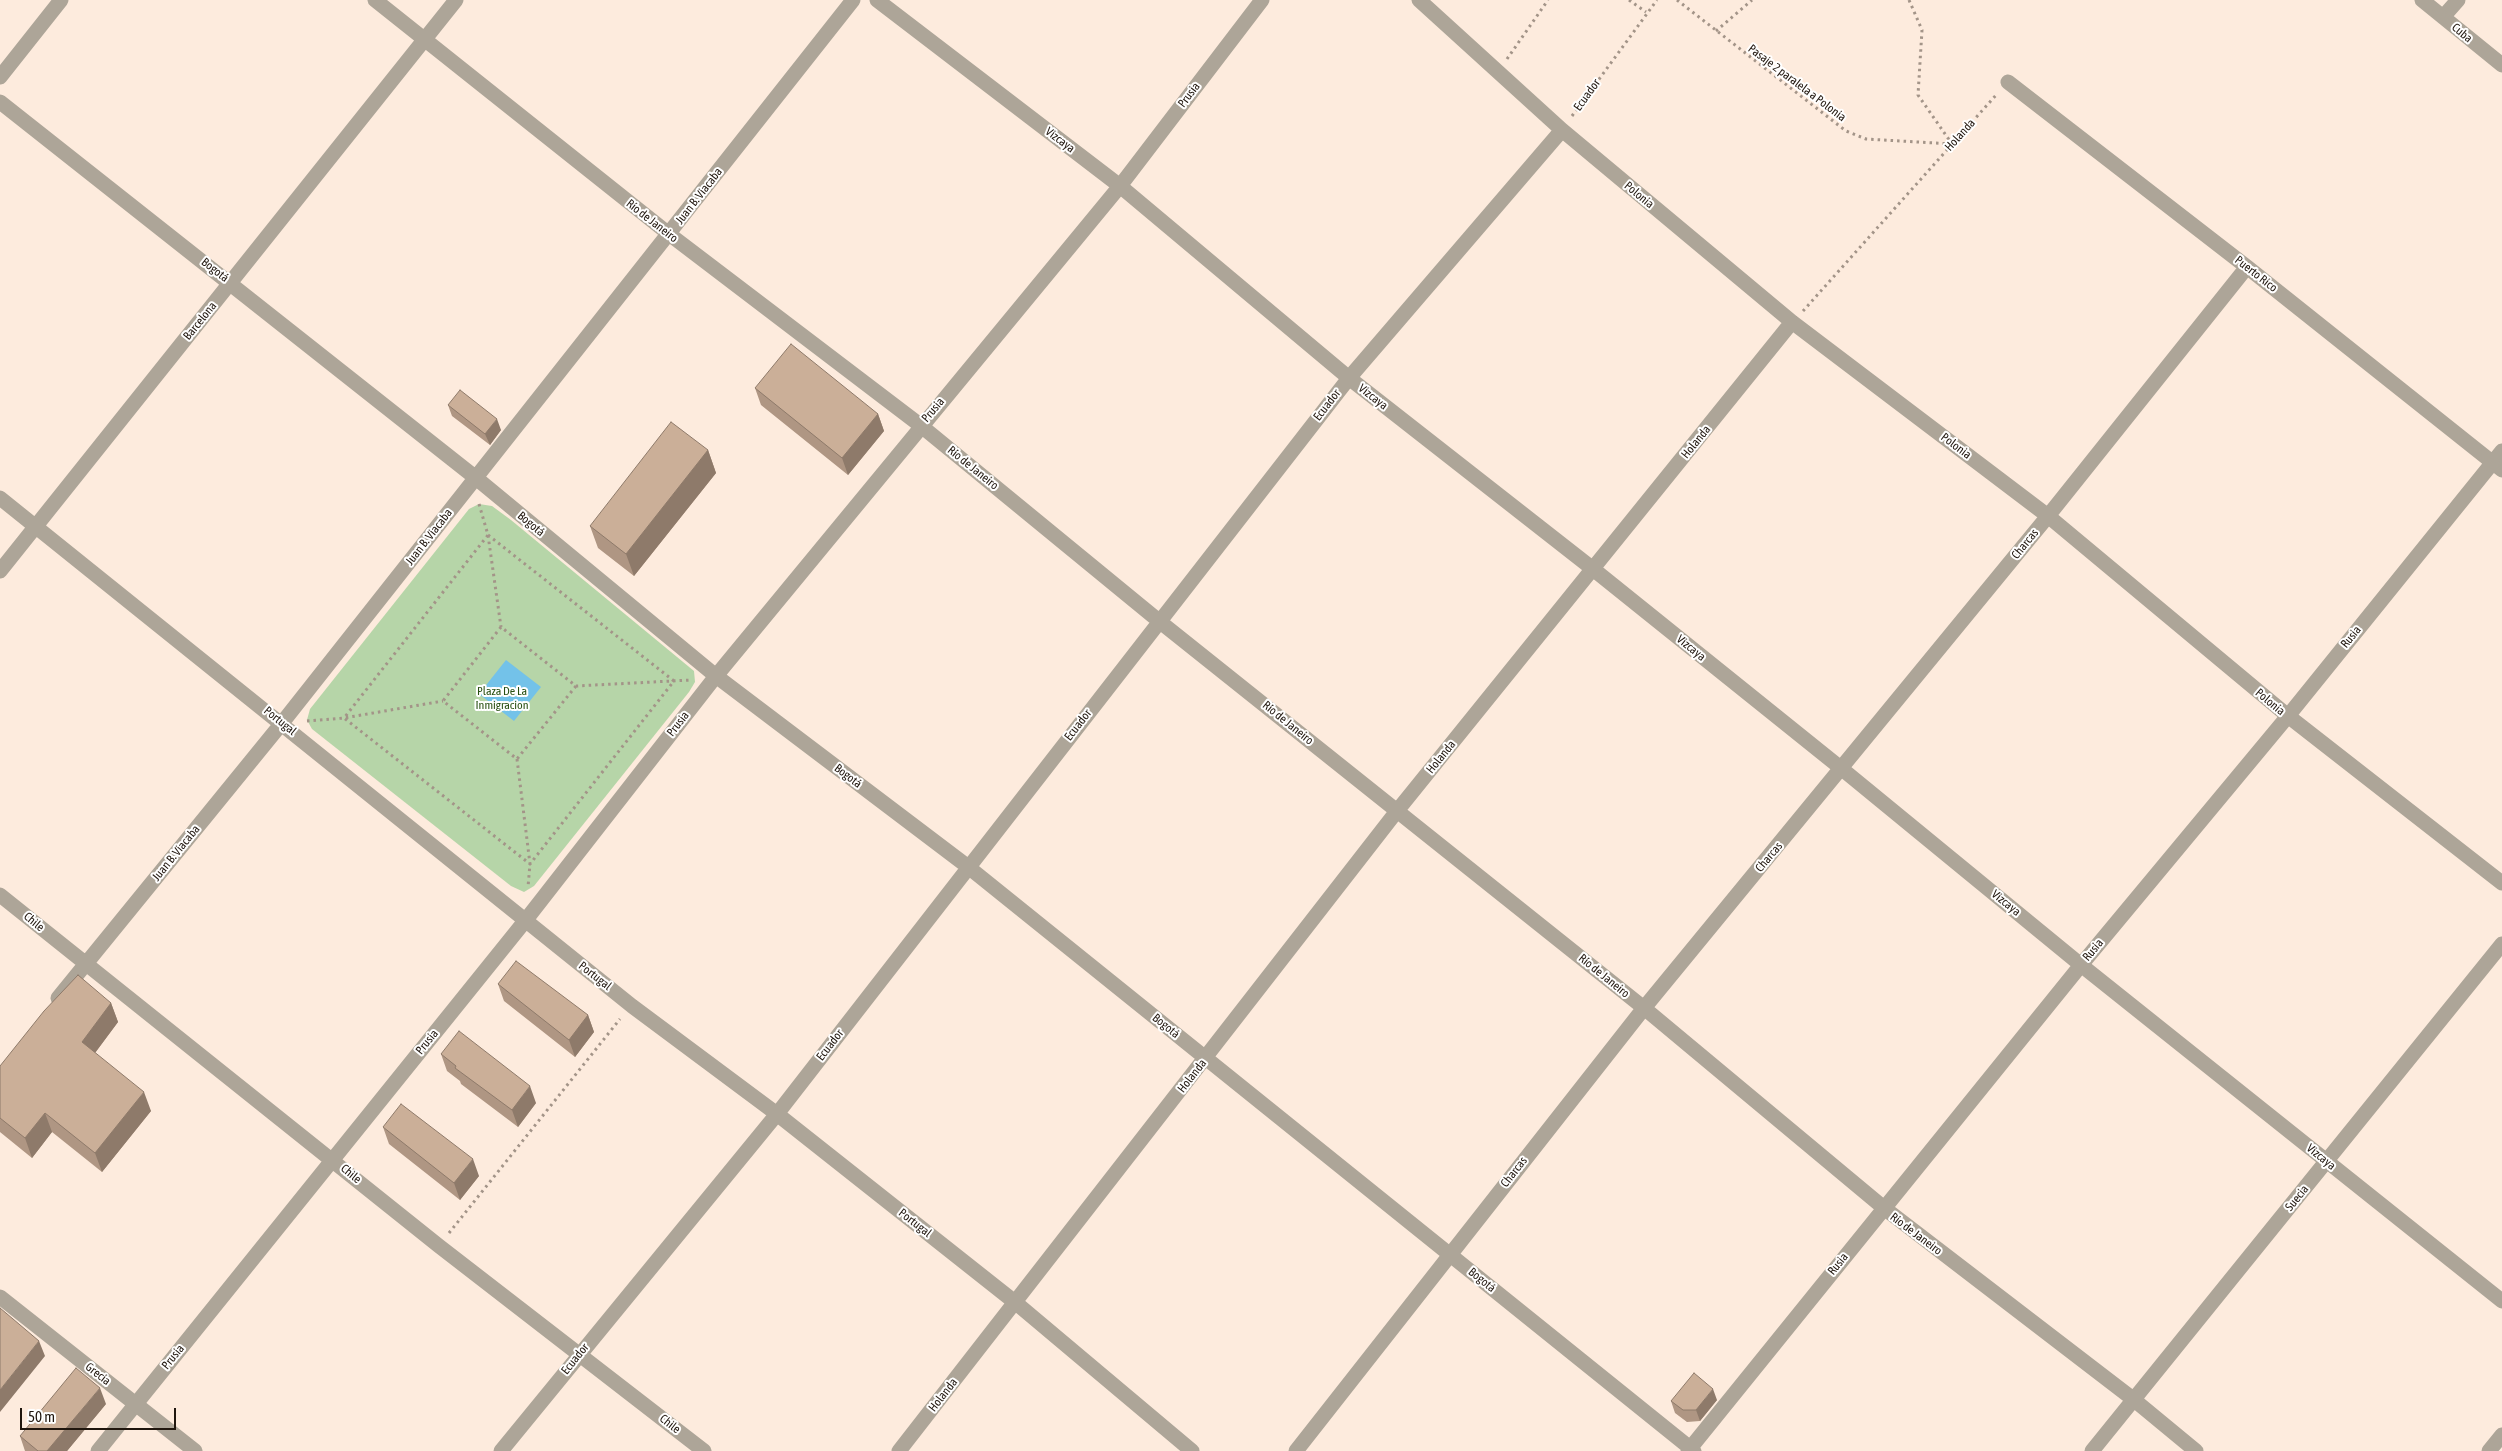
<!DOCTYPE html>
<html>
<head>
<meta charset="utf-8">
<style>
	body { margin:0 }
	#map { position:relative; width:2502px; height:1451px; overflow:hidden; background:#fdebdd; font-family:"Asap Condensed",sans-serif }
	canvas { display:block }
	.scale { position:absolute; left:20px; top:1408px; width:156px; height:22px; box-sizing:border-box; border:2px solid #20160e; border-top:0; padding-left:6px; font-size:15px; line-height:18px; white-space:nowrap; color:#20160e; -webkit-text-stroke:4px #fff; paint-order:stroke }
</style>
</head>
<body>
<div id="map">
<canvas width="2502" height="1451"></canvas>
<div class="scale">50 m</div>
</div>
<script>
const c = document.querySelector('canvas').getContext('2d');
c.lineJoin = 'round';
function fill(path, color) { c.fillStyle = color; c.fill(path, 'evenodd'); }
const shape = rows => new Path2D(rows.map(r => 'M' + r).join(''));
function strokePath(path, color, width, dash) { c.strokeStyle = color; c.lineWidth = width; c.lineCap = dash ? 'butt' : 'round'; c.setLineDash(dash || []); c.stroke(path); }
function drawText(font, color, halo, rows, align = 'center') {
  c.font = font + ' "Asap Condensed",sans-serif'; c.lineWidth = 4; c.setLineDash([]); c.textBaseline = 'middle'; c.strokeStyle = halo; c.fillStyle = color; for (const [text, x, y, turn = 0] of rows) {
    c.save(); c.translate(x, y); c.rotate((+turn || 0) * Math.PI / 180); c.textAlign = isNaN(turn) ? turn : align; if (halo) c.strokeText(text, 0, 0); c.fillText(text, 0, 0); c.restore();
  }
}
fill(shape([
	[479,504,492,506,511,520,694,671,695,682,689,692,534,886,524,892,511,886,312,729,307,720,310,709,469,509]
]), '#b6d5a8');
fill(shape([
	[506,660,541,687,514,721,479,694]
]), '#73c2e9');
strokePath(shape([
	[1629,0,1646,12],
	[1677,0,1846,131,1866,139,1952,144],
	[1909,0,1922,30,1918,95,1952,144],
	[1716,31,1752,0],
	[1507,59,1548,0],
	[1572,116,1657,0],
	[1803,311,1997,94],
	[479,504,488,535,501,627],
	[488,535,674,681,530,864,344,718,488,535],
	[576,686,517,759,443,701,501,627,576,686,691,680],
	[307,721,344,718,443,701],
	[517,759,530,864,528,887],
	[449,1233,620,1019]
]), '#a39488', 3, [2.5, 4]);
strokePath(shape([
	[375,0,669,234,920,425,1159,621,1644,1008,1884,1208,2133,1399,2196,1451],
	[877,0,1120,186,1349,378,1593,569,1842,769,2081,965,2502,1301],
	[1419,0,1562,130,1792,322,2048,516,2288,716,2502,883],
	[2422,0,2502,65],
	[2443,17,2458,0],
	[0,77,61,0],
	[2008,82,2247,267,2502,470],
	[0,102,476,478,716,676,967,866,1694,1451],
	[0,498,632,1006,777,1114,1016,1303,1192,1451],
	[0,571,456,0],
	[0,895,439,1246,704,1451],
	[58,998,282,723,853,0],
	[98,1451,525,921,716,676,1120,186,1262,0],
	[501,1451,777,1114,1349,378,1562,130],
	[899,1451,1397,811,1792,322],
	[1296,1451,1644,1008,2048,516,2247,267],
	[1688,1451,2081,965,2288,716,2502,451],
	[2092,1451,2502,944],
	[2489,1451,2502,1435]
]), '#ada598', 15);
strokePath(shape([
	[0,1297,195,1451]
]), '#ada598', 15);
fill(shape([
	[755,388,878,414,884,431,848,475,761,405],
	[448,405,501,430,490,445,452,416],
	[708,450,716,473,634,576,598,548,590,526],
	[498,984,588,1015,594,1032,575,1057,504,1001],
	[111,1003,118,1022,95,1053,151,1111,102,1172,52,1132,32,1158,0,1132,0,1066],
	[441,1054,536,1103,518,1127,461,1084,460,1081,447,1071],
	[383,1127,479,1176,460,1200,389,1144],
	[1717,1400,1700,1421,1687,1422,1675,1413,1671,1401],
	[106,1404,67,1451,25,1451,20,1436]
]), '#af9683');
fill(shape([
	[878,414,884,431,848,475,842,458],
	[497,419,501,430,490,445,485,434],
	[708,450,716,473,634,576,626,554],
	[111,1003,118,1022,89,1061,82,1042],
	[588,1015,594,1032,575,1057,569,1040],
	[530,1086,536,1103,518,1127,512,1110],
	[144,1092,151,1111,102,1172,95,1153],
	[45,1113,52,1132,32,1158,25,1138],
	[473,1159,479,1176,460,1200,454,1183],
	[39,1341,45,1356,0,1412,0,1390],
	[100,1388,106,1404,67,1451,47,1451],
	[1713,1389,1717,1400,1700,1421,1696,1410]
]), '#8e7a6a');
const building = shape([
	[791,344,878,414,842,458,755,388,791,344],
	[460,390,497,419,485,434,448,405,460,390],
	[671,422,708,450,626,554,590,526,671,422],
	[516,961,588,1015,569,1040,498,984,516,961],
	[78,975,111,1003,82,1042,144,1092,95,1153,45,1113,25,1138,0,1118,0,1066,44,1011,78,975],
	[459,1031,530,1086,512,1110,455,1068,456,1066,441,1054,459,1031],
	[401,1104,473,1159,454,1183,383,1127,401,1104],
	[0,1308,39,1341,0,1390,0,1308],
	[76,1368,100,1388,47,1451,38,1451,20,1436,76,1368],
	[1694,1373,1713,1389,1696,1410,1683,1410,1671,1401,1694,1373]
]);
fill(building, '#cbaf98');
strokePath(building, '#8e7a6a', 1);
drawText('12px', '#20160e', '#fff', [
	["Cuba",2462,33,39],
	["Pasaje 2 paralela a Polonia",1797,83,37],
	["Prusia",1189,95,-53],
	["Ecuador",1587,95,-54],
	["Holanda",1960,135,-48],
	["Vizcaya",1060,140,37],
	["Polonia",1639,195,40],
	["Juan B. Viacaba",699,196,-52],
	["Río de Janeiro",652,221,38],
	["Bogotá",215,270,38],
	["Puerto Rico",2256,274,38],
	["Barcelona",200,321,-51],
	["Vizcaya",1373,397,38],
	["Ecuador",1327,405,-52],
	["Prusia",933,410,-50],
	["Holanda",1696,442,-51],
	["Polonia",1956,446,37],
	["Río de Janeiro",973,468,39],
	["Bogotá",531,524,40],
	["Juan B. Viacaba",429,537,-52],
	["Charcas",2025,544,-51],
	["Rusia",2351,637,-51],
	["Vizcaya",1691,648,39],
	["Polonia",2270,702,40],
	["Portugal",280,721,39],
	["Río de Janeiro",1288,723,39],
	["Prusia",678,724,-52],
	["Ecuador",1078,725,-52],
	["Holanda",1441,757,-51],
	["Bogotá",848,776,37],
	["Juan B. Viacaba",176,853,-51],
	["Charcas",1769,857,-50],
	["Vizcaya",2006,903,39],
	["Chile",34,922,39],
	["Rusia",2093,950,-50],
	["Portugal",595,976,38],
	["Río de Janeiro",1604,976,39],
	["Bogotá",1166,1026,39],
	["Prusia",427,1042,-51],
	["Ecuador",830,1045,-52],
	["Holanda",1192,1076,-52],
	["Vizcaya",2321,1157,39],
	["Charcas",1514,1172,-52],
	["Chile",351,1174,39],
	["Suecia",2297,1198,-51],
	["Portugal",915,1223,38],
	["Río de Janeiro",1916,1234,37],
	["Rusia",1838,1264,-51],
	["Bogotá",1482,1280,39],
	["Prusia",173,1357,-51],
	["Ecuador",575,1359,-51],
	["Grecia",98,1374,38],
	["Holanda",943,1395,-52],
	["Chile",670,1424,38]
]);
drawText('12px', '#295012', '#fff', [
	["Plaza De La",502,691],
	["Inmigracion",502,705]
]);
</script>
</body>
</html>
